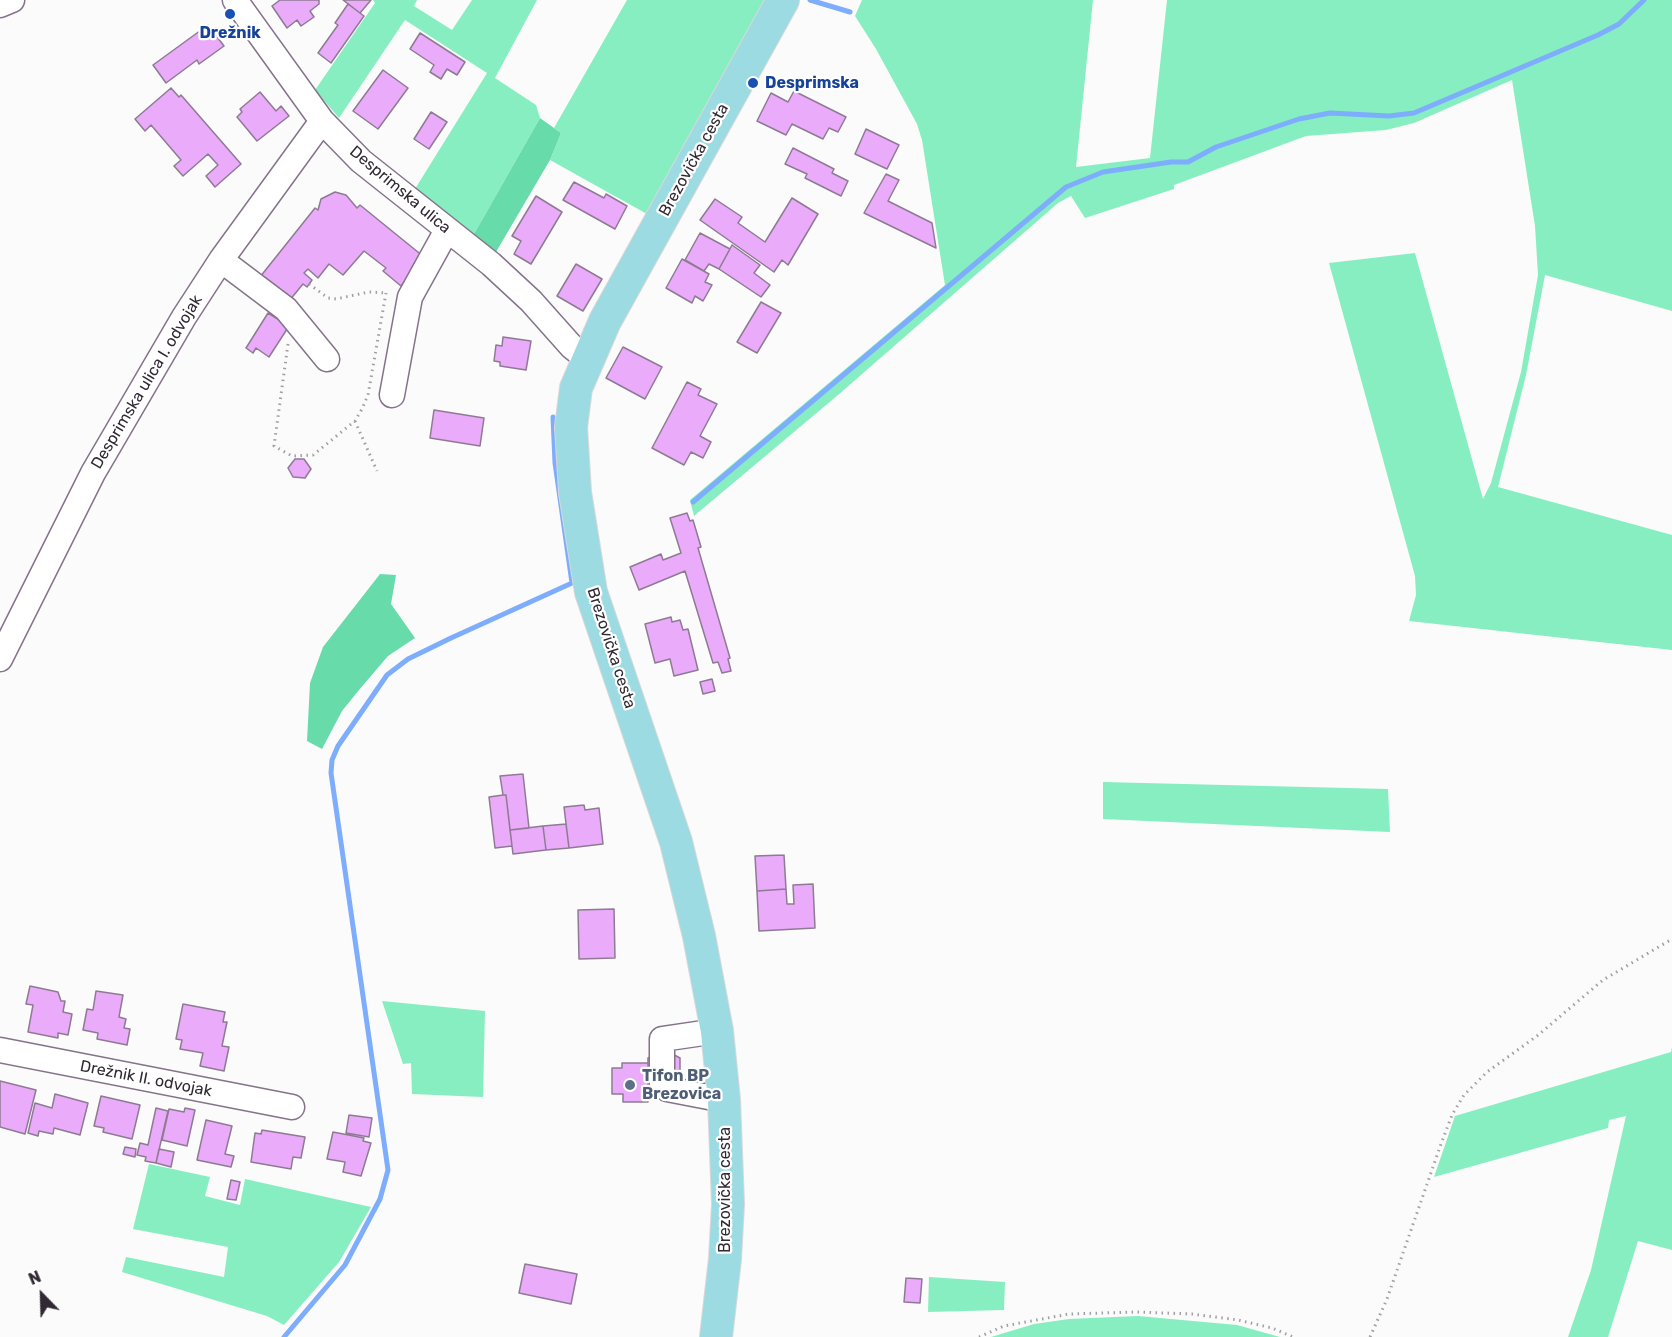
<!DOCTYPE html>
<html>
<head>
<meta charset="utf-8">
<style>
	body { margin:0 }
	#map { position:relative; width:1672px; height:1337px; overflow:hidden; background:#fbfbfb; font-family:Rubik,sans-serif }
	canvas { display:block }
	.north { position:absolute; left:12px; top:1265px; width:60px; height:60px; -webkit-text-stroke:4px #fff; paint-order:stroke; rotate:337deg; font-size:16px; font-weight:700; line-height:24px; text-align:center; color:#312933 }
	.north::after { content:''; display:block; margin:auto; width:21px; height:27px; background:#312933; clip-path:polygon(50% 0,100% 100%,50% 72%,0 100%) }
</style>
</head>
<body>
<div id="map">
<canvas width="1672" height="1337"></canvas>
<div class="north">N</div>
</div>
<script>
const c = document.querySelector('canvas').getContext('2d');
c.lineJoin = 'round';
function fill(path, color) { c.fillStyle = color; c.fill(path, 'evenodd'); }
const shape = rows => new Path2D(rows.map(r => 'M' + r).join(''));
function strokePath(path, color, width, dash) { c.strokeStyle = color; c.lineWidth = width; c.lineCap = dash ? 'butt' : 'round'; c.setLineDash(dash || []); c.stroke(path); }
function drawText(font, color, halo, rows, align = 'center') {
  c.font = font + ' Rubik,sans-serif'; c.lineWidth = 4.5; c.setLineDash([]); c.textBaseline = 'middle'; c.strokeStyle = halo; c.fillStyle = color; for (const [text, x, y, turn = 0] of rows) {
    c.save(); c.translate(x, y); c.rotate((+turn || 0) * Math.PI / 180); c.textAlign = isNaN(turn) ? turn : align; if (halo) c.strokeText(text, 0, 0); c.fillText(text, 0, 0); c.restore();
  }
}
fill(shape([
	[373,0,417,0,414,6,452,30,472,0,537,0,495,78,536,105,540,118,474,234,415,189,487,73,405,20,339,118,315,90,375,3],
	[627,0,765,0,647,214,550,160,561,133,554,128],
	[862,0,1093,0,1076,167,1150,158,1167,0,1672,0,1672,311,1545,275,1526,375,1498,487,1672,535,1672,650,1409,621,1416,595,1415,576,1329,263,1415,253,1483,499,1491,483,1521,372,1538,275,1535,226,1512,80,1414,123,1386,130,1306,136,1174,185,1174,189,1085,218,1071,196,1058,203,838,395,694,516,690,500,945,285,922,140,917,124,876,49,855,16],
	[1103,782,1388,789,1390,832,1103,819],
	[382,1001,485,1011,483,1097,412,1094,411,1063,403,1064],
	[1672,1047,1672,1250,1638,1241,1608,1337,1568,1337,1591,1270,1626,1116,1609,1120,1608,1128,1434,1177,1455,1116,1671,1052],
	[149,1164,210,1177,205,1196,240,1205,245,1179,371,1207,339,1262,284,1325,267,1316,122,1272,126,1257,224,1277,228,1247,133,1229],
	[929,1277,1005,1282,1004,1310,928,1312],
	[1138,1316,1237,1325,1280,1337,991,1337,1034,1324,1069,1319]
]), '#87eec1');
fill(shape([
	[540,118,561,133,550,160,496,252,474,234],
	[380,574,396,575,391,604,415,638,388,656,359,690,342,711,322,749,307,741,310,683,323,647]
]), '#68dbab');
strokePath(shape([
	[810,0,850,12],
	[693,502,1066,187,1103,172,1171,162,1188,162,1216,147,1299,119,1330,113,1389,116,1414,113,1598,35,1619,24,1644,0],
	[284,1337,345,1265,380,1199,388,1170,331,773,332,760,338,746,387,675,408,659,451,638,572,583,555,463,553,417]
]), '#7dadfc', 5);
const building = shape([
	[280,0,319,0,319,4,310,11,314,17,301,26,297,20,287,28,272,6,280,0],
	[343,0,371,0,360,13,343,0],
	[348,4,364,16,331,63,318,53,338,25,335,23,348,4],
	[208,25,224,46,199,64,197,60,166,83,153,65,208,25],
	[420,33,465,62,457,75,447,69,441,79,430,72,434,65,410,49,420,33],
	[383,70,408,88,378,129,353,111,383,70],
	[171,88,179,97,181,95,241,164,215,187,206,176,218,165,208,154,183,176,174,166,181,160,151,125,145,131,135,119,171,88],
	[794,91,846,117,838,132,829,128,823,139,792,124,786,135,757,121,771,93,788,102,794,91],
	[260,92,276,111,281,106,289,116,257,141,237,117,242,112,240,109,260,92],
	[431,112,447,122,429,149,414,139,431,112],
	[866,129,899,145,887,169,855,154,866,129],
	[793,148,834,169,832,173,848,181,841,196,805,178,807,174,785,164,793,148],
	[886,174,899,180,888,201,932,223,936,248,864,213,886,174],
	[574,182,604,198,606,194,627,206,615,229,563,200,574,182],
	[335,192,346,195,357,208,360,205,424,257,401,286,383,271,386,268,364,251,343,275,329,264,318,278,308,269,304,273,312,280,307,287,303,284,289,301,260,277,315,208,318,210,321,199,335,192],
	[536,196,562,212,531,264,514,254,521,241,512,236,536,196],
	[792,198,818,214,788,265,782,260,774,272,700,220,715,199,742,217,738,223,765,242,792,198],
	[700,233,730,249,719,269,709,264,704,271,685,260,700,233],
	[732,245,760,265,754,273,770,285,761,297,719,269,732,245],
	[682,259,709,274,705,282,712,285,703,301,695,296,692,303,666,288,682,259],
	[576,264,602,279,583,311,557,296,576,264],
	[761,302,781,313,757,353,737,342,761,302],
	[268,313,289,326,269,357,256,348,253,353,246,348,268,313],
	[503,337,531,341,526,370,500,366,500,362,494,361,496,345,502,346,503,337],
	[623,347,662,367,645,399,606,378,623,347],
	[687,382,701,389,698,395,717,404,700,436,711,442,703,458,691,452,684,465,652,448,687,382],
	[434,410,484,418,480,446,430,438,434,410],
	[295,459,304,459,311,469,305,478,293,477,288,468,295,459],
	[687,513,690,521,693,520,701,547,698,548,730,658,728,659,731,671,722,673,718,662,713,663,685,571,639,590,630,567,661,554,663,560,681,553,670,518,687,513],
	[671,617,672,622,680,620,683,630,688,629,698,670,674,676,670,659,655,663,645,624,671,617],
	[712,679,715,691,703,694,700,682,712,679],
	[523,774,529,828,510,830,506,795,503,795,500,776,523,774],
	[503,795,506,795,512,846,495,848,489,797,503,795],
	[584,805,585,810,599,808,603,844,569,848,564,807,584,805],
	[566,824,569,848,546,850,543,826,566,824],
	[543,826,546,850,513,854,510,830,543,826],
	[784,855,786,889,757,891,755,856,784,855],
	[813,884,815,928,759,931,757,891,786,889,787,904,794,904,793,885,813,884],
	[614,909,615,958,579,959,578,910,614,909],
	[30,986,58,992,61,1001,65,1001,63,1012,72,1014,68,1035,58,1033,58,1038,28,1032,33,1005,26,1004,30,986],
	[96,991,123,995,119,1017,126,1019,124,1028,130,1029,127,1045,97,1039,98,1033,83,1030,87,1009,93,1010,96,991],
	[183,1004,225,1012,223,1022,227,1022,222,1046,229,1047,224,1071,200,1066,203,1053,180,1049,182,1040,176,1039,183,1004],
	[665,1050,680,1058,680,1076,662,1084,648,1076,648,1058,665,1050],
	[622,1063,648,1063,648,1102,623,1102,623,1094,612,1094,612,1068,622,1068,622,1063],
	[0,1081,36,1090,25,1134,0,1127,0,1081],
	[55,1094,88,1103,80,1135,54,1128,53,1134,39,1131,38,1136,28,1133,35,1103,52,1108,55,1094],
	[101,1096,140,1105,132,1139,103,1132,104,1128,94,1126,101,1096],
	[156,1108,168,1111,156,1163,145,1161,146,1157,137,1155,140,1143,148,1145,156,1108],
	[185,1108,195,1110,187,1146,162,1140,169,1109,184,1112,185,1108],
	[349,1115,372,1118,369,1137,346,1133,349,1115],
	[206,1120,232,1126,225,1154,234,1156,231,1167,197,1160,206,1120],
	[262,1130,305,1137,301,1158,293,1157,291,1169,251,1162,255,1133,261,1134,262,1130],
	[333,1132,364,1138,363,1141,371,1143,361,1176,343,1172,345,1162,327,1159,333,1132],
	[125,1147,136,1149,135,1157,123,1154,125,1147],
	[159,1149,174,1152,171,1167,156,1163,159,1149],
	[231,1180,240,1182,236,1200,227,1199,231,1180],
	[525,1264,577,1274,571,1304,519,1293,525,1264],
	[906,1278,922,1279,920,1303,904,1302,906,1278]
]);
fill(building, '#e9abfa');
strokePath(building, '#8e7b93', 1.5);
const minor = shape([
	[235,0,322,121,361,161,491,264,531,301,572,347,587,359],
	[0,5,12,0],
	[221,260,286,309,327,359],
	[392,395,410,297,447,230],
	[0,659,93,473,184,317,221,260,322,121],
	[717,1031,662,1039,662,1084,667,1089,724,1100],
	[0,1050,292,1107]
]);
const major = shape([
	[716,1337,725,1259,728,1204,724,1100,717,1031,699,936,676,842,591,592,575,492,571,427,576,388,605,321,783,0]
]);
strokePath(minor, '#85738a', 27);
strokePath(major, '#dad8da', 34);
strokePath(shape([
	[309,284,328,298,336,299,369,292,387,293],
	[288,344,274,446,292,456,313,455,355,421,362,409,368,395,386,293],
	[355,421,377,471],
	[979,1337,1004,1326,1069,1314,1137,1312,1192,1314,1238,1320,1272,1328,1293,1337],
	[1370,1337,1387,1299,1441,1144,1452,1115,1464,1095,1487,1072,1537,1036,1603,980,1672,939]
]), '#a29ea2', 3, [1.5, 4.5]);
strokePath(minor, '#fff', 24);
strokePath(major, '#9bdbe1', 32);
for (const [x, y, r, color] of [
	[230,14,6,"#1a4fb4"],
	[753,83,6,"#1a4fb4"],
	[630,1085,6,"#5c6f8a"]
]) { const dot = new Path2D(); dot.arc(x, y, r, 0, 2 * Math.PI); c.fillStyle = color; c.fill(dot); strokePath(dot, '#fff', 2); }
drawText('bold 16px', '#164399', '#fff', [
	["Drežnik",230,33],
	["Desprimska",765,83,"left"]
]);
drawText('16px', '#312933', '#fff', [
	["Brezovička cesta",694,160,-61],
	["Desprimska ulica",400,190,40],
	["Desprimska ulica I. odvojak",147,382,-59],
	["Brezovička cesta",611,648,72],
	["Drežnik II. odvojak",146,1079,11],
	["Brezovička cesta",725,1190,-90]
]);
drawText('bold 16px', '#4e5e75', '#fff', [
	["Tifon BP",642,1076],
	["Brezovica",642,1094]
], 'left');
</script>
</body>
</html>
